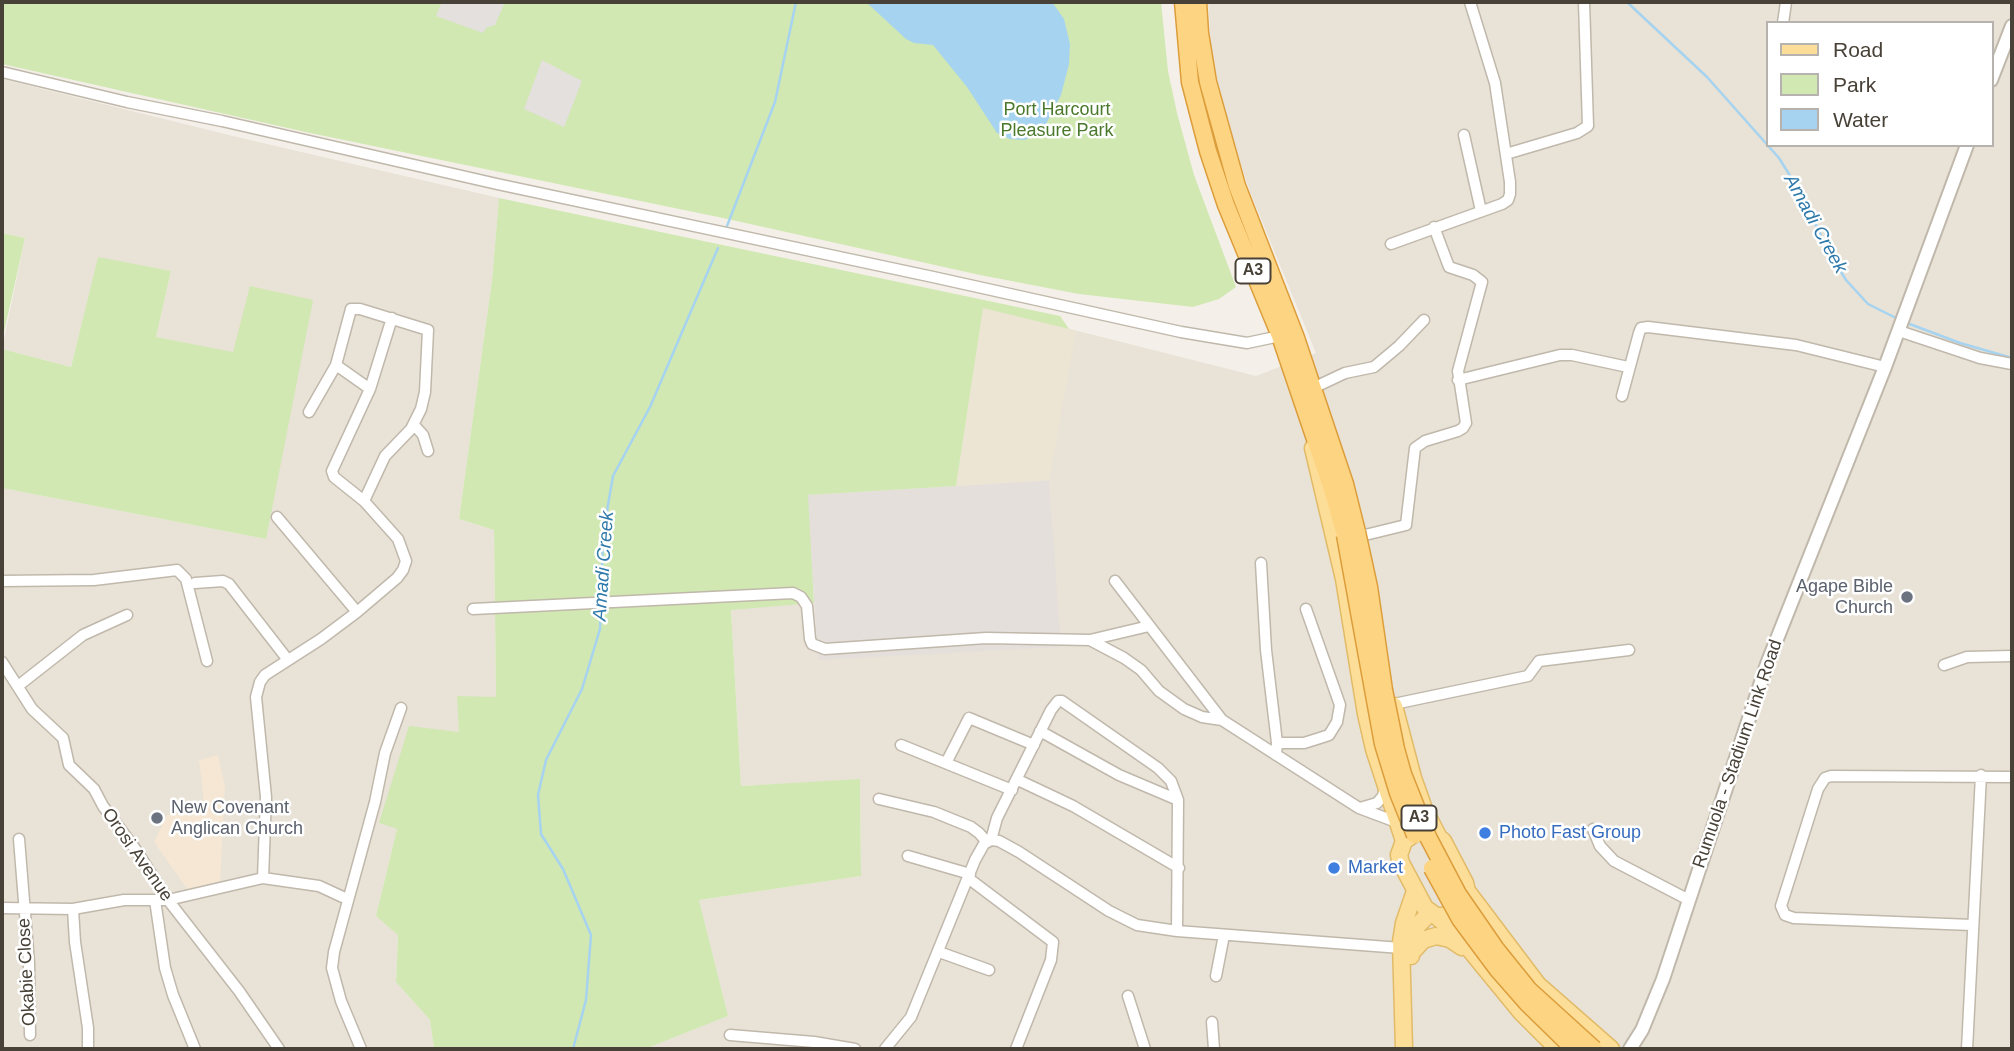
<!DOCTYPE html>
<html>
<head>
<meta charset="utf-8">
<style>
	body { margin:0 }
	#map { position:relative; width:2014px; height:1051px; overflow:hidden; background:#f4f0e9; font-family:Helvetica,sans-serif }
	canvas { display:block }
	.frame { position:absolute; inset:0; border:4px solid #484137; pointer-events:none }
	.legend { position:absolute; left:1766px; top:21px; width:228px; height:126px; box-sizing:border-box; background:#fff; border:2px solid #b6b3af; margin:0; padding:9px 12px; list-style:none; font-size:21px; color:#484137 }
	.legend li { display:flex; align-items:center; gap:14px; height:35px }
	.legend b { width:35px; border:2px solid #b6b3af }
</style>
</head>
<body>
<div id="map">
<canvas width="2014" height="1051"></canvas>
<div class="frame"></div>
<ul class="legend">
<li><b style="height:9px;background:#fdde99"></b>Road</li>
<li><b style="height:19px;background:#d1e8b2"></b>Park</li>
<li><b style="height:19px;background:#a6d3f0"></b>Water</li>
</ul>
</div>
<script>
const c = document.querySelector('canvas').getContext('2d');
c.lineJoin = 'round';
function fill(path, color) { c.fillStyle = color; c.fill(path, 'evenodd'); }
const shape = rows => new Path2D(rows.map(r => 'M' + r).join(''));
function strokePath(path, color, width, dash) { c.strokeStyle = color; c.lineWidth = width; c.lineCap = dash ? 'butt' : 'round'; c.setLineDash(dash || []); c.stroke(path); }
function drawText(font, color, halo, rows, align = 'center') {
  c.font = font + ' Helvetica,sans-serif'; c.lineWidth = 5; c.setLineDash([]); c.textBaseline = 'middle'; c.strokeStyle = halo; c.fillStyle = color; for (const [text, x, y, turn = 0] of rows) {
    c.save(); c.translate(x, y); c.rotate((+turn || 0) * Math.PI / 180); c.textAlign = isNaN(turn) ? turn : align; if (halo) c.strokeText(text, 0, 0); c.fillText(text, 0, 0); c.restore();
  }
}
fill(shape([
	[1208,2,2012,2,2012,1049,645,1049,728,1016,699,900,861,876,860,780,741,786,731,609,814,603,819,660,1049,480,956,486,983,307,1256,376,1316,353,1250,192,1223,111,1211,44],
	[1767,23,1991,23,1991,145,1767,145],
	[2,79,237,137,499,198,492,280,459,519,494,530,496,697,459,732,379,823,397,829,376,916,398,934,396,982,430,1020,434,1049,2,1049,2,488,266,539,233,353,156,337,171,271,98,258,71,367,2,349,25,238,2,233]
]), '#e8e2d7');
fill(shape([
	[218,755,225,786,220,883,187,889,154,842,167,815,205,812,199,760]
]), '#f5e7d4');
fill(shape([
	[1049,480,1061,647,818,660,807,495]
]), '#e4dfda');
fill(shape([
	[983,307,1076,331,1049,480,956,486]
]), '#ede5d3');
fill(shape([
	[2,2,1161,2,1168,71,1177,113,1194,175,1236,287,1219,299,1193,307,1079,294,980,275,723,218,310,133,2,64],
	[499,198,1060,316,1069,329,983,308,956,486,808,495,814,603,731,610,741,786,860,779,861,876,699,900,728,1016,645,1049,434,1049,430,1020,396,982,398,935,376,916,397,829,379,823,409,726,459,732,457,696,496,697,494,530,459,519,492,280],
	[2,233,25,238,2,341],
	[98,257,171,271,156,337,233,352,250,286,313,300,266,539,2,488,2,349,71,367]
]), '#d1e8b2');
fill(shape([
	[442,2,505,2,495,25,486,28,483,33,436,16],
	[542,60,582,81,564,127,524,109]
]), '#e3e0dd');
fill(shape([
	[866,2,1052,2,1064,19,1070,44,1069,64,1061,95,1045,126,1035,136,1024,140,1010,139,997,133,967,87,933,45,914,43,906,39]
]), '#a6d3f0');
strokePath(shape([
	[1627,2,1707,77,1779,158,1802,195,1828,251,1846,280,1868,304,1898,319],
	[727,226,775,102,796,2],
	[1907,323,1960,343,2012,358],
	[601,600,603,534,613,476,650,407,718,248],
	[573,1049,586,1000,591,935,563,869,541,834,538,795,546,760,582,689,600,629,601,606]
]), '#a6d3f0', 2.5);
const minor = shape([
	[1783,23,1786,2],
	[2,72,127,102,222,121,497,184,933,277,1181,332,1247,343,1280,336],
	[1464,135,1481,211],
	[1506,154,1577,133,1588,126,1584,2],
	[1391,244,1502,204,1508,200,1510,194,1510,182,1495,83,1470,2],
	[1899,331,1980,358,2012,364],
	[336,365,370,389],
	[1458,380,1560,355,1572,355,1628,367],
	[1313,388,1345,373,1374,367,1399,346,1424,320],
	[1622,396,1639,333,1641,328,1648,327,1796,345,1885,367],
	[309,412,336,365,351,309,360,309,428,330,425,392,421,409,411,429,385,456,364,501],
	[414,425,423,435,428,451],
	[277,517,357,612],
	[1365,535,1406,525,1415,448,1425,441,1458,431,1463,428,1466,423,1458,371,1482,282,1473,275,1449,267,1434,227],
	[1261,563,1266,650,1277,743,1276,755],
	[2,581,94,580,177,570,186,579,207,661],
	[1115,581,1222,720,1359,808,1399,823],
	[195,583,223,581,229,584,288,660],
	[473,609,793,593,801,597,807,606,810,639,812,644,825,649,986,638,1090,640,1149,626],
	[1090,640,1124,658,1141,670,1159,691,1184,709,1202,717,1222,720],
	[2,662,32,709,63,738,69,765,94,789,103,806,136,850,168,900,239,991,279,1049],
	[1944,665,1967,657,2012,656],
	[18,686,83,635,127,615],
	[1394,704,1528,676,1539,661,1629,650],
	[1040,731,1119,775,1178,800],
	[1277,743,1304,743,1320,738,1329,735,1337,722,1340,705,1306,609],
	[901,745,1012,790],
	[946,763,969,718,1034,745],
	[1018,780,1073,806,1179,868],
	[879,799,934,812,971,827,979,833,987,842],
	[1360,808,1377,803,1383,796,1385,786],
	[1593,829,1600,846,1614,861,1689,900],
	[19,839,29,963,30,1035],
	[991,840,997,818,1051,710,1058,701,1062,701,1158,768,1171,781,1178,800,1177,931],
	[908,856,970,874],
	[263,878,266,797,256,697,260,682,265,675,321,639,357,612,397,578,403,570,406,561,398,539,364,501,334,477,332,471,370,389,392,318],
	[968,878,1053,942,1051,960,1016,1049],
	[155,900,165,968,173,995,195,1049],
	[2,908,73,909,124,900,168,900,263,878,319,886,347,899],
	[73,909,75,942,88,1028,88,1049],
	[1972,925,1794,918,1785,915,1781,906,1818,789,1825,778,1831,776,2012,777],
	[939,952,989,970],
	[1216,976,1224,935],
	[1128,996,1145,1049],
	[1212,1022,1214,1049],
	[730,1035,814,1042,855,1049],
	[361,1049,341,1001,332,968,334,952,375,802,385,753,401,708],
	[885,1049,911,1017,975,860,984,844,991,840,999,841,1019,852,1109,911,1137,925,1177,931,1401,948],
	[1967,1049,1981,775]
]);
const tertiary = shape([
	[1991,80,2012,26],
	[1630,1049,1642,1030,1663,979,1767,664,1885,367,1967,145]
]);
const primary = shape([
	[1313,448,1344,579,1366,714,1374,749,1404,841],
	[1394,706,1413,778,1424,809,1438,836],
	[1424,831,1432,832,1443,841,1465,883,1467,891,1464,906,1452,916,1436,916,1425,908,1401,863,1399,855,1404,841,1417,832,1424,831],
	[1467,891,1538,985,1611,1049],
	[1436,916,1457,934,1521,1012,1558,1049],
	[1411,953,1423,940,1436,936,1450,939,1462,947],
	[1411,956,1413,933,1418,925,1430,913],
	[1404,1049,1401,942,1404,923,1415,891]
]);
const trunk = shape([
	[1183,2,1190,82,1208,151,1226,205,1280,336,1332,489,1345,535],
	[1198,2,1200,33,1208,82,1237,186,1296,338,1345,484,1357,532]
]);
strokePath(minor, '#c0b8ab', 13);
strokePath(tertiary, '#c0b8ab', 16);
strokePath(primary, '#e2bb68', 19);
strokePath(trunk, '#dc9d3b', 19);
strokePath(minor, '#fff', 10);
strokePath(tertiary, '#fff', 12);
strokePath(primary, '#fdde99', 16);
strokePath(trunk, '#fcd482', 16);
const trunkBridge = shape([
	[1357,532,1369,587,1384,690,1396,749,1403,774,1428,837,1458,894,1496,949,1529,990,1594,1049],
	[1345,535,1383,744,1398,793,1415,835],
	[1432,868,1460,919,1498,970,1527,1003,1574,1049]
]);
strokePath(trunkBridge, '#dc9d3b', 19, []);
strokePath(trunkBridge, '#fcd482', 16);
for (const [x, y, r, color] of [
	[1907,597,7,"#6b7280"],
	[157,818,7,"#6b7280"],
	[1485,833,7,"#3f7fe0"],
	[1334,868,7,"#3f7fe0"]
]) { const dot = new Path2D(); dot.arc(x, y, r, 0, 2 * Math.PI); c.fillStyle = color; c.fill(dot); strokePath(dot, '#fff', 2.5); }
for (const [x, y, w] of [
	[1253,271,35],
	[1419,818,35]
]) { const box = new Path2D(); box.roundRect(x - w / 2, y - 12.5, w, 25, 5); c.fillStyle = '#fff'; c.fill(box); strokePath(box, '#484137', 2); }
drawText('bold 16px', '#484137', null, [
	["A3",1253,271],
	["A3",1419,818]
]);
drawText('18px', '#4a792b', '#fff', [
	["Port Harcourt",1057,110],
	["Pleasure Park",1057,131]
]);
drawText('18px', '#5b616d', '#fff', [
	["Agape Bible",1893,587],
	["Church",1893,608],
	["New Covenant",171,808,"left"],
	["Anglican Church",171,829,"left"]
], 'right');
drawText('18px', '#484137', '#fff', [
	["Rumuola - Stadium Link Road",1738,754,-71],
	["Orosi Avenue",137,855,55],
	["Okabie Close",27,972,-93]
]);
drawText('18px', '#366cbe', '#fff', [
	["Photo Fast Group",1499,833],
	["Market",1348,868]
], 'left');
drawText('italic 19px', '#2f7aab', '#fff', [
	["Amadi Creek",1815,224,61],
	["Amadi Creek",604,566,-86]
]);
</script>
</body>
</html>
